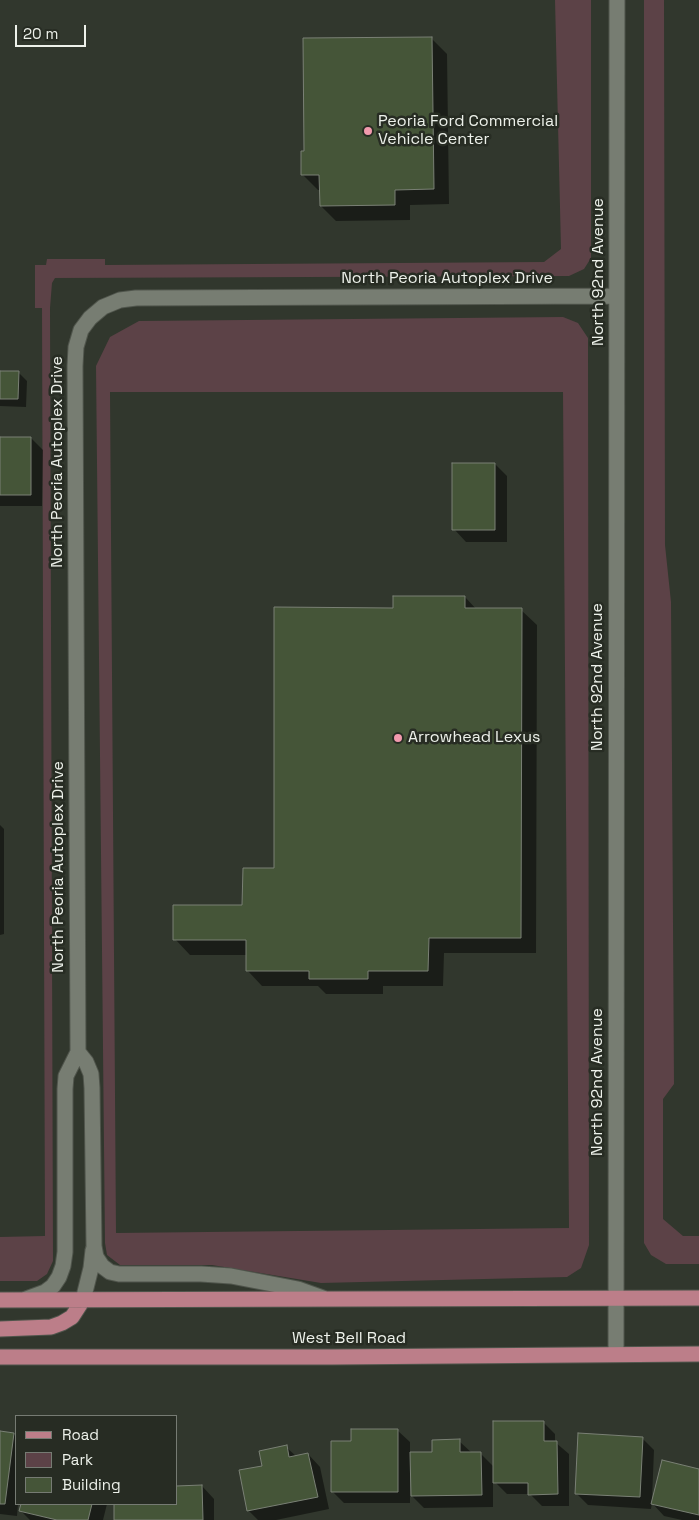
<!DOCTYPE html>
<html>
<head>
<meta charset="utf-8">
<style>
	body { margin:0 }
	#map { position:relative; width:699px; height:1520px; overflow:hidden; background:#31372d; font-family:"Space Grotesk",sans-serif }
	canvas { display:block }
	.legend { position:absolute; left:15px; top:1415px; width:162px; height:90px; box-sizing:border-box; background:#272c23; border:1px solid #767b73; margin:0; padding:6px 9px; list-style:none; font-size:15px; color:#edf1ea }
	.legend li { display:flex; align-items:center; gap:10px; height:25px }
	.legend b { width:25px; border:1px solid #767b73 }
	.scale { position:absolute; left:15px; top:25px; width:71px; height:22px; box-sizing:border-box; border:2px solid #edf1ea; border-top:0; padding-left:6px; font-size:15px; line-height:18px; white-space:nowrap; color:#edf1ea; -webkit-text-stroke:4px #272c23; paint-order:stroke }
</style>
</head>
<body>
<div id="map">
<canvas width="699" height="1520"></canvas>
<ul class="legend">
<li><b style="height:6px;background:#bc7e89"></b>Road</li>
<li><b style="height:14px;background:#5c4247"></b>Park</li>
<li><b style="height:14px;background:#455538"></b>Building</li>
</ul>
<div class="scale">20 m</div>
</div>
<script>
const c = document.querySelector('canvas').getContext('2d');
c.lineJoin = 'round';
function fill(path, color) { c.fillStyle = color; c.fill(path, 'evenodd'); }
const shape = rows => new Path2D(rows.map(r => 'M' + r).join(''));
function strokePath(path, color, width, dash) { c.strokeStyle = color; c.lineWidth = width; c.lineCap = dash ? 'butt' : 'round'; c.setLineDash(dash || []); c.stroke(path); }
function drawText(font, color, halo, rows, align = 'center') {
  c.font = font + ' "Space Grotesk",sans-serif'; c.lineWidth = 5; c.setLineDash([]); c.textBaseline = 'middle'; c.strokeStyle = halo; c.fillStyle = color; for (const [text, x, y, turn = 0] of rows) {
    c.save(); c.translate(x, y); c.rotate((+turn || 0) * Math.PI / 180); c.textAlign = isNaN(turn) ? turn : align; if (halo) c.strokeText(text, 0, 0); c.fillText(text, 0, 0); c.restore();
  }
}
fill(shape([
	[555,0,591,0,591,258,584,269,569,276,55,278,52,283,50,308,53,1261,47,1274,37,1281,0,1281,0,1237,45,1236,42,308,35,308,35,265,46,265,47,259,105,259,105,265,544,262,561,249],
	[644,0,664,0,665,545,671,602,674,1084,663,1099,663,1219,683,1236,699,1236,699,1264,666,1264,651,1255,644,1243],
	[563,317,578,323,588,338,589,1245,581,1268,567,1277,321,1283,212,1265,120,1265,107,1255,105,1243,96,366,110,337,139,321],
	[110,392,563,392,569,1228,116,1233]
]), '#5c4247');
fill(shape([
	[431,38,447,54,449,204,410,205,410,220,336,221,321,206,321,190,318,190,302,174],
	[0,372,18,372,27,381,26,407,0,406],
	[0,438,31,438,43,450,42,506,0,506],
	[495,464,507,476,507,542,466,542,454,529],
	[465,597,477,610,521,610,537,625,536,953,444,953,443,986,383,986,383,994,326,994,318,986,262,986,247,970,247,955,190,955,175,939,243,907,275,869,395,609],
	[0,825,4,829,4,934,0,935],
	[543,1422,555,1434,555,1442,569,1454,569,1506,542,1506,530,1494,507,1494,493,1480,493,1507,424,1508,412,1496,412,1473,410,1473,410,1503,344,1503,332,1491,352,1443,397,1430,410,1442,410,1454,434,1453,459,1441,472,1453,480,1453,494,1467],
	[0,1432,14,1434,16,1436,16,1504,18,1504,17,1516,0,1514],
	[642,1438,654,1450,652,1499,699,1470,699,1520,682,1520,664,1516,652,1503,651,1509,588,1505,576,1493],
	[286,1447,297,1457,308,1454,320,1467,329,1509,276,1520,258,1520,249,1511,241,1471,263,1467],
	[202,1486,214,1499,214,1520,116,1520,115,1504,176,1504],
	[22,1504,107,1504,103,1520,30,1520,20,1510]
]), '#0007');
const building = shape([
	[432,37,434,189,395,190,395,205,320,206,319,175,301,175,301,151,304,151,303,38,432,37],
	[0,371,19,371,18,399,0,399,0,371],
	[0,437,31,437,31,495,0,495,0,437],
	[452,463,495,463,495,530,452,530,452,463],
	[393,596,465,596,465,608,522,608,521,938,429,938,428,971,368,971,368,979,309,979,309,971,246,971,246,940,173,940,173,905,242,905,243,868,274,868,274,607,393,608,393,596],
	[493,1421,544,1421,544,1441,557,1441,558,1494,528,1495,528,1483,493,1483,493,1421],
	[351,1429,398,1429,398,1492,331,1492,331,1441,351,1441,351,1429],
	[0,1431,14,1433,5,1504,0,1504,0,1431],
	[578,1433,643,1437,640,1497,575,1494,578,1433],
	[460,1439,460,1452,481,1452,482,1495,411,1496,410,1452,432,1452,432,1440,460,1439],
	[287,1445,289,1457,308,1453,318,1497,247,1511,239,1470,262,1466,259,1451,287,1445],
	[662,1460,699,1469,699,1515,651,1504,662,1460],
	[202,1485,203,1520,114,1520,114,1504,176,1504,176,1486,202,1485],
	[21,1504,92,1504,88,1520,57,1520,19,1511,21,1504]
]);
fill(building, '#455538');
strokePath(building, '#7a8075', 1);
const street = shape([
	[78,1052,86,1062,91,1074,92,1088,94,1246,96,1257,102,1266,110,1272,119,1274,201,1274,231,1276,298,1289,323,1298],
	[26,1299,45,1292,53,1286,59,1277,63,1266,65,1252,65,1089,66,1076,78,1052,75,366,76,347,81,330,90,318,103,307,120,300,136,298,616,296],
	[83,1300,91,1268,93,1250],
	[616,1354,617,0]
]);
const primary = shape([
	[0,1300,699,1298],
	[0,1329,51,1327,62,1323,72,1317,83,1300],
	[0,1357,332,1357,699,1354]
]);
strokePath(street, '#50554c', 17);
strokePath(primary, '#50554c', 17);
strokePath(street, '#777d72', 15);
strokePath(primary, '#bc7e89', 15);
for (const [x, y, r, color] of [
	[368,131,5,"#f29aad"],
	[398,738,5,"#f29aad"]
]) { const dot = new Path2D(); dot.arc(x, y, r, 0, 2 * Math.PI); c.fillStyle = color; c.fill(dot); strokePath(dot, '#272c23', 2); }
drawText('16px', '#edf1ea', '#272c23', [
	["Peoria Ford Commercial",378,122],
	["Vehicle Center",378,140],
	["Arrowhead Lexus",408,738]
], 'left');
drawText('16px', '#edf1ea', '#272c23', [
	["North 92nd Avenue",599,272,-90],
	["North Peoria Autoplex Drive",447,279],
	["North Peoria Autoplex Drive",58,462,-90],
	["North 92nd Avenue",598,677,-90],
	["North Peoria Autoplex Drive",59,867,-90],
	["North 92nd Avenue",598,1082,-90],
	["West Bell Road",349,1339]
]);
</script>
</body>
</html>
